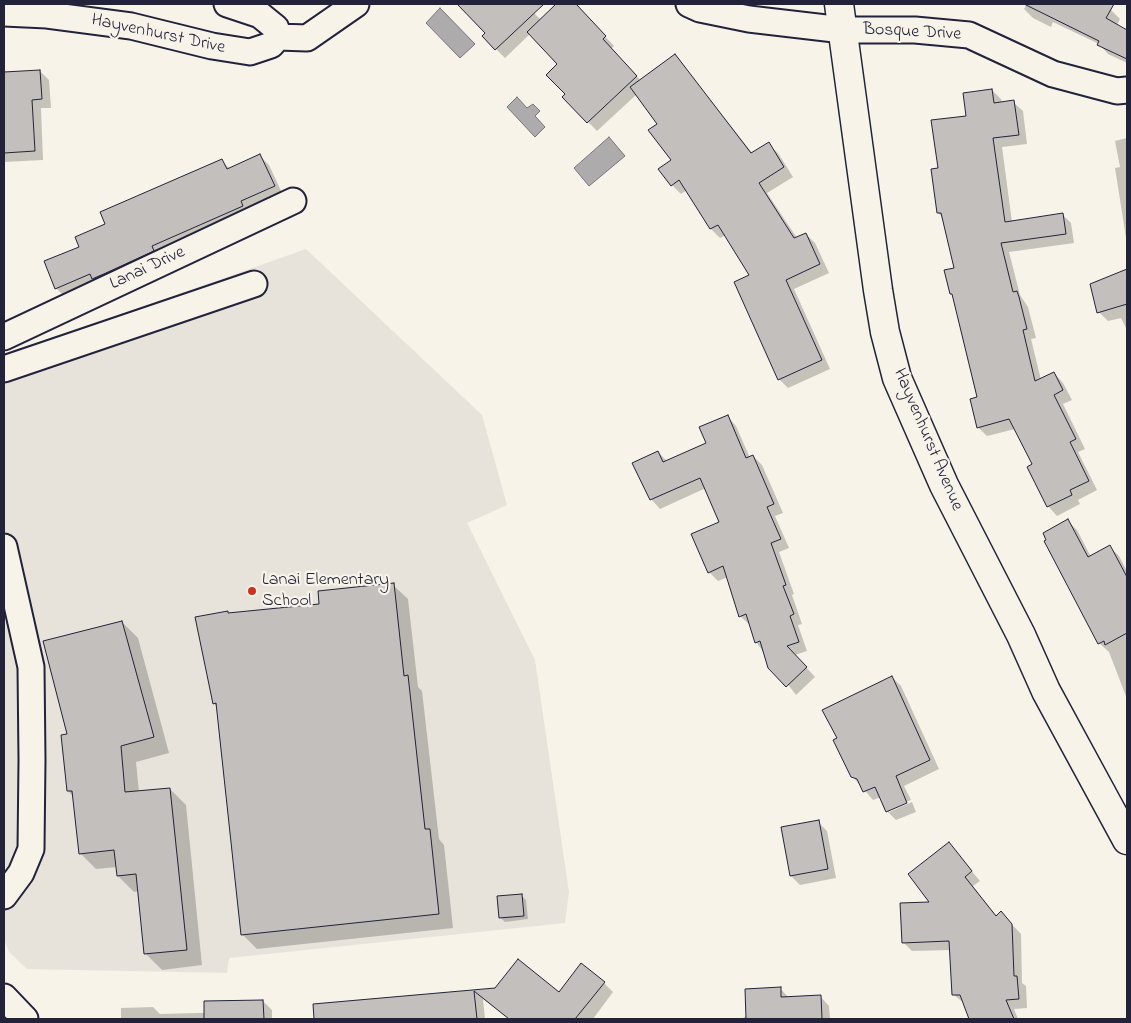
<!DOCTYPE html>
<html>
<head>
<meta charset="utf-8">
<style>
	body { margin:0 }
	#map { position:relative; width:1131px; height:1023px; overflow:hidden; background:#f7f3e8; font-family:"Indie Flower",sans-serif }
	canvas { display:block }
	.frame { position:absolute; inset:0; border:5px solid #22223b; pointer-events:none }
</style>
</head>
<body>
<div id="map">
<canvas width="1131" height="1023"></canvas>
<div class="frame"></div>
</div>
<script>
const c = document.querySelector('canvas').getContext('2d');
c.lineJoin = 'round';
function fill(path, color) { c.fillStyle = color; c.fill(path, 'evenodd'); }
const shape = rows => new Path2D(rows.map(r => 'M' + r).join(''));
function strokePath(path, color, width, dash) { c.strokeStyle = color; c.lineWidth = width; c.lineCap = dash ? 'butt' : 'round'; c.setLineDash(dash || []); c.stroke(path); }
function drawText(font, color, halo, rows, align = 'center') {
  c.font = font + ' "Indie Flower",sans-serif'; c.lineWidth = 4.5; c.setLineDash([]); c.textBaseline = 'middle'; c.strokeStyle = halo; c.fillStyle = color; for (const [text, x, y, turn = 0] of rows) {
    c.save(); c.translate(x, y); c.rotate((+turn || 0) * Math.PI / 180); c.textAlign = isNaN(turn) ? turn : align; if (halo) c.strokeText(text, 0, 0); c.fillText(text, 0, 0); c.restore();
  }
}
fill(shape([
	[306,249,482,415,507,505,467,523,535,660,569,892,565,923,229,958,227,973,27,969,9,952,4,939,4,356]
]), '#e7e3db');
const water = shape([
	[440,8,475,44,460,58,426,23,440,8],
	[517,97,527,108,533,104,540,111,535,116,545,127,535,137,507,107,517,97],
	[609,137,625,156,589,186,574,168,609,137]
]);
fill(water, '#aeabad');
strokePath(water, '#76747f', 1);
fill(shape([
	[459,4,525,4,541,20,558,4,575,4,614,46,611,49,641,81,675,56,753,154,768,144,778,153,793,177,767,193,797,238,806,234,815,243,829,273,794,289,830,369,788,388,779,379,751,275,726,235,720,238,711,229,687,190,681,194,672,185,672,160,659,124,637,94,597,131,564,97,567,94,559,64,530,34,505,58,483,36,486,33],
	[1027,4,1098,4,1111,10,1120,19,1117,25,1127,31,1127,63,1108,54,1099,44,1053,22,1051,27,1033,18,1024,9],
	[40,71,49,80,51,108,41,108,43,160,4,162,4,72],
	[992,90,1001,99,1002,103,1013,102,1023,111,1027,144,1002,147,1012,222,1062,214,1071,223,1074,243,1009,252,1020,295,1028,307,1036,338,1031,339,1041,380,1054,373,1063,383,1072,400,1063,404,1085,449,1078,452,1097,490,1078,500,1080,504,1057,516,1048,506,1033,465,1015,429,987,436,978,427,979,398,954,297,951,294,956,269,944,218,938,213,939,169,967,117],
	[1127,138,1127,244,1115,168,1120,167,1115,141],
	[260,156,269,165,283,195,65,297,56,288,80,247,107,224,222,161,230,169],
	[1127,271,1127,330,1121,318,1108,321,1099,312,1091,285],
	[727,416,736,426,750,458,753,456,762,465,783,513,775,516,789,548,779,552,794,594,792,595,802,624,798,625,807,651,795,655,815,677,796,695,756,642,750,625,740,616,728,577,718,581,709,572,721,522,706,488,660,509,651,499,658,452,667,461,708,444],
	[1068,521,1077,530,1091,557,1110,547,1119,556,1127,571,1127,699,1109,652,1099,643,1045,542],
	[393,585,408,599,418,687,422,691,439,839,444,845,453,928,257,949,242,934,217,707,214,703,229,614,320,606],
	[122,622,138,638,169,753,136,762,139,792,170,789,186,805,202,965,162,970,146,954,139,891,134,892,118,876,117,867,96,869,80,853,74,797,68,791,69,735],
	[892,677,901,686,939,769,904,786,911,800,889,809,889,812,912,802,916,812,896,820,887,811,881,797,873,800,852,776,838,739],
	[818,822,827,831,836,878,800,885,791,876],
	[949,844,980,881,973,886,997,917,1001,913,1021,934,1022,983,1026,986,1027,1008,1014,1009,1018,1019,971,1019,965,1004,954,995,951,950,912,951,903,942,932,903],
	[521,895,526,900,528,919,505,922,500,917],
	[604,983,613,992,593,1019,509,1019,483,999,485,1019,340,1019,339,1003,496,990,559,994],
	[780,988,789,998,820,996,829,1006,830,1019,742,1019],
	[263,1001,272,1010,272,1019,121,1019,121,1008,153,1007,160,1014,234,1012]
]), '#0003');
const building = shape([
	[457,4,544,4,495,50,482,36,485,33,457,4],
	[556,4,576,4,606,36,603,39,637,76,587,123,562,97,565,94,546,75,557,64,527,32,556,4],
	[1024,4,1114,4,1106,18,1127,30,1127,59,1097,45,1099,41,1024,4],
	[675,54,751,153,769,142,784,167,759,183,794,238,806,233,820,264,786,280,822,360,778,380,734,282,749,275,718,225,710,229,679,180,671,186,658,169,671,160,648,130,657,124,630,87,675,54],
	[40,70,42,99,32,100,35,151,4,153,4,72,40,70],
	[992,89,994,103,1014,100,1019,135,993,138,1005,222,1063,213,1066,234,1001,243,1013,292,1017,291,1019,297,1027,329,1023,330,1035,381,1054,372,1063,390,1054,395,1076,439,1070,442,1089,481,1070,490,1072,495,1047,507,1027,467,1032,464,1009,419,977,428,970,399,977,397,952,294,950,294,944,270,954,268,941,213,937,213,931,169,938,168,931,120,966,116,963,93,992,89],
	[260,154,275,186,241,201,243,206,152,246,154,251,106,273,92,279,90,274,55,289,44,261,79,247,75,237,105,224,100,212,222,159,227,169,260,154],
	[1127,269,1127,304,1097,313,1090,284,1127,269],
	[728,415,746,458,753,455,774,504,767,507,781,539,771,543,786,585,783,586,794,614,790,616,799,642,787,646,807,667,786,687,768,668,760,641,755,643,746,614,739,617,723,566,708,573,691,534,719,522,700,478,650,500,632,463,658,451,663,462,706,443,699,427,728,415],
	[1068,519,1088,557,1110,545,1127,577,1127,633,1105,645,1104,641,1098,644,1044,541,1046,540,1043,533,1068,519],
	[394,583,404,676,408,675,425,829,430,829,439,914,241,935,216,703,213,704,195,617,228,611,228,613,319,604,318,591,394,583],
	[122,621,154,737,121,746,125,792,170,788,187,950,144,954,136,874,117,876,114,850,79,854,72,791,67,791,61,735,67,734,43,641,122,621],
	[892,676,930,760,896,776,907,803,886,812,875,787,863,792,857,779,851,777,833,740,837,738,822,710,892,676],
	[819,820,828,869,790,876,781,827,819,820],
	[949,842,972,871,965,877,996,916,1001,911,1012,924,1014,976,1017,976,1019,999,1006,1000,1014,1019,969,1019,960,995,952,995,949,941,902,943,900,903,929,902,908,874,949,842],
	[522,894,524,916,499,918,497,896,522,894],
	[518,959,559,992,581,963,605,982,575,1019,509,1019,474,991,477,1019,314,1019,313,1004,495,988,518,959],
	[781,987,781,997,821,995,822,1019,746,1019,745,989,781,987],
	[263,1000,264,1019,204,1019,204,1001,263,1000]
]);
fill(building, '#c2bfbd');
strokePath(building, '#22223b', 1);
const minor = shape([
	[689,4,700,9,749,19,843,30,915,30,969,35,1053,74,1117,91,1127,90],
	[4,13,47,15,131,26,212,46,250,52,271,45,278,37,276,28,260,15,227,4],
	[278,37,307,38,356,4],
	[4,337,293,201],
	[4,369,254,284],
	[4,547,31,667,32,760,31,849,21,873,4,896],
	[4,997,25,1019]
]);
const major = shape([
	[839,4,878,290,885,332,897,378,944,485,1021,635,1046,691,1127,840]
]);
strokePath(minor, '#22223b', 29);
strokePath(major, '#22223b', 31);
strokePath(minor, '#f7f3e8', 25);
strokePath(major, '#f7f3e8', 28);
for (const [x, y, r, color] of [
	[252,591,5,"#c8321e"]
]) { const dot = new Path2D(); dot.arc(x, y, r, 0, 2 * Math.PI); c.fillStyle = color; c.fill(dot); strokePath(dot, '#f7f3e8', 2); }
drawText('18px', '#22223b', '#f7f3e8', [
	["Bosque Drive",912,33,3],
	["Hayvenhurst Drive",158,35,12],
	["Lanai Drive",148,269,-25],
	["Hayvenhurst Avenue",927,440,67]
]);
drawText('18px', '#22223b', '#f7f3e8', [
	["Lanai Elementary",262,581],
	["School",262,602]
], 'left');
</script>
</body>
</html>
